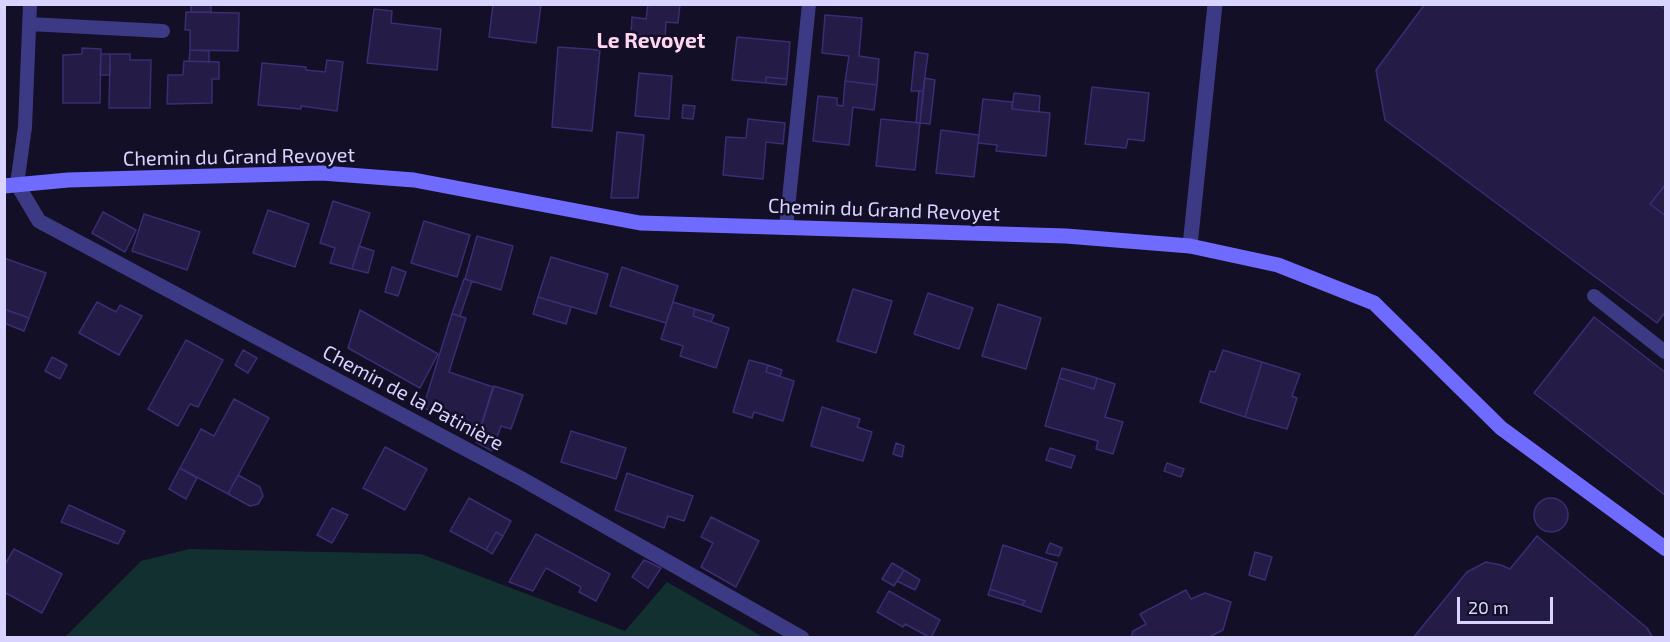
<!DOCTYPE html>
<html>
<head>
<meta charset="utf-8">
<style>
	body { margin:0 }
	#map { position:relative; width:1670px; height:642px; overflow:hidden; background:#130f26; font-family:"Exo 2",sans-serif }
	canvas { display:block }
	.frame { position:absolute; inset:0; border:6px solid #d9d4ff; pointer-events:none }
	.scale { position:absolute; left:1457px; top:597px; width:96px; height:27px; box-sizing:border-box; border:3px solid #d9d4ff; border-top:0; padding-left:8px; font-size:18px; line-height:21px; white-space:nowrap; color:#d9d4ff; -webkit-text-stroke:4px #130f26; paint-order:stroke }
</style>
</head>
<body>
<div id="map">
<canvas width="1670" height="642"></canvas>
<div class="frame"></div>
<div class="scale">20 m</div>
</div>
<script>
const c = document.querySelector('canvas').getContext('2d');
c.lineJoin = 'round';
function fill(path, color) { c.fillStyle = color; c.fill(path, 'evenodd'); }
const shape = rows => new Path2D(rows.map(r => 'M' + r).join(''));
function strokePath(path, color, width, dash) { c.strokeStyle = color; c.lineWidth = width; c.lineCap = dash ? 'butt' : 'round'; c.setLineDash(dash || []); c.stroke(path); }
function drawText(font, color, halo, rows, align = 'center') {
  c.font = font + ' "Exo 2",sans-serif'; c.lineWidth = 5; c.setLineDash([]); c.textBaseline = 'middle'; c.strokeStyle = halo; c.fillStyle = color; for (const [text, x, y, turn = 0] of rows) {
    c.save(); c.translate(x, y); c.rotate((+turn || 0) * Math.PI / 180); c.textAlign = isNaN(turn) ? turn : align; if (halo) c.strokeText(text, 0, 0); c.fillText(text, 0, 0); c.restore();
  }
}
fill(shape([
	[189,549,421,554,625,631,667,582,763,637,65,637,141,561]
]), '#12302f');
const building = shape([
	[191,4,211,4,211,12,191,12,191,4],
	[493,4,541,5,536,43,489,37,493,4],
	[648,4,680,4,678,23,666,22,665,38,631,34,632,17,646,19,648,4],
	[1425,4,1658,4,1666,10,1666,184,1650,204,1666,216,1666,311,1657,323,1385,120,1376,70,1425,4],
	[374,9,392,11,391,23,441,29,437,70,367,63,374,9],
	[186,12,239,13,238,51,190,50,190,30,185,30,186,12],
	[825,15,862,18,859,56,879,59,877,85,845,81,849,56,822,53,825,15],
	[737,37,790,42,787,79,766,77,766,83,732,80,737,37],
	[558,47,600,50,592,131,552,127,558,47],
	[82,48,101,49,100,103,63,103,63,55,82,54,82,48],
	[190,50,209,51,209,62,189,61,190,50],
	[915,52,928,54,923,91,911,91,915,52],
	[101,54,110,54,110,75,100,75,101,54],
	[110,54,130,54,130,60,151,60,150,108,109,108,110,54],
	[327,60,343,62,337,111,301,106,301,109,258,105,262,63,306,67,306,70,325,72,327,60],
	[184,61,219,62,219,79,212,79,212,103,167,104,168,75,183,75,184,61],
	[639,73,672,76,669,119,635,116,639,73],
	[766,77,787,79,786,85,766,83,766,77],
	[925,78,935,80,930,124,920,123,925,78],
	[845,81,877,85,874,110,853,107,849,145,813,141,818,96,837,98,837,105,843,106,845,81],
	[1092,87,1149,93,1144,141,1128,139,1126,148,1085,144,1092,87],
	[919,91,923,91,920,123,916,123,919,91],
	[1014,93,1040,96,1039,112,1012,109,1014,93],
	[983,99,1012,102,1012,109,1050,113,1046,156,996,151,997,145,978,143,983,99],
	[683,105,695,106,693,119,682,118,683,105],
	[748,119,785,123,783,144,766,142,763,179,723,175,726,137,746,138,748,119],
	[881,119,920,123,915,170,876,166,881,119],
	[941,130,979,135,974,177,936,173,941,130],
	[617,132,644,135,638,198,611,198,617,132],
	[1666,184,1666,216,1650,204,1666,184],
	[333,201,370,213,352,269,330,263,335,248,320,243,333,201],
	[268,210,309,224,295,267,253,253,268,210],
	[103,212,136,230,125,252,92,233,103,212],
	[144,214,200,232,187,270,132,251,144,214],
	[424,221,470,235,457,277,411,263,424,221],
	[477,236,513,246,501,290,465,279,477,236],
	[359,246,374,251,368,273,352,269,359,246],
	[551,257,608,274,596,314,538,297,551,257],
	[4,258,46,273,29,318,4,309,4,258],
	[392,267,406,272,398,296,385,292,392,267],
	[622,267,678,286,666,323,610,306,622,267],
	[464,279,472,281,460,316,452,314,464,279],
	[853,289,892,301,876,353,837,341,853,289],
	[928,293,973,308,959,349,914,334,928,293],
	[538,297,571,307,566,324,533,314,538,297],
	[97,302,116,312,120,305,142,316,119,355,79,333,97,302],
	[673,302,695,309,693,316,729,328,716,368,680,356,683,346,661,339,673,302],
	[998,304,1041,318,1026,369,982,356,998,304],
	[4,309,29,318,24,331,4,323,4,309],
	[695,309,714,315,711,322,693,316,695,309],
	[360,310,438,354,420,388,348,348,360,310],
	[452,314,466,318,449,372,493,387,478,435,455,426,457,419,423,408,452,314],
	[1594,317,1666,373,1666,496,1534,393,1594,317],
	[186,340,223,360,198,407,190,404,178,426,148,409,186,340],
	[243,350,257,358,248,373,235,365,243,350],
	[1223,350,1262,362,1245,417,1200,402,1210,371,1215,372,1223,350],
	[52,357,67,365,60,379,45,371,52,357],
	[749,360,768,365,766,372,794,381,783,421,754,412,752,418,733,412,749,360],
	[1262,362,1300,374,1292,396,1297,398,1287,429,1245,417,1262,362],
	[768,365,782,370,780,376,766,372,768,365],
	[1062,368,1097,378,1094,389,1059,378,1062,368],
	[1059,378,1094,389,1097,378,1115,384,1105,417,1123,422,1113,454,1096,449,1098,441,1045,426,1059,378],
	[494,386,523,395,511,429,501,426,492,451,476,442,494,386],
	[234,399,269,418,228,494,180,468,201,429,214,436,234,399],
	[822,407,860,419,857,427,872,432,863,461,811,446,822,407],
	[571,431,626,448,616,479,561,462,571,431],
	[896,443,904,446,902,457,893,454,896,443],
	[385,447,427,469,405,510,363,488,385,447],
	[1050,448,1075,456,1071,468,1046,460,1050,448],
	[1167,463,1184,469,1181,477,1164,471,1167,463],
	[180,468,197,478,186,499,169,489,180,468],
	[627,473,693,496,684,521,668,516,664,528,615,510,627,473],
	[238,475,260,487,263,496,258,504,250,506,228,494,238,475],
	'1534 515a17 17 0 1 1 34 0a17 17 0 1 1-34 0Z',
	[469,498,511,521,503,536,496,532,486,550,450,531,469,498],
	[69,505,125,531,118,544,61,522,69,505],
	[332,508,348,515,332,543,317,535,332,508],
	[711,517,759,541,736,587,701,567,713,543,701,537,711,517],
	[496,532,503,536,492,554,486,550,496,532],
	[536,534,610,574,596,601,579,592,581,587,546,568,533,591,509,582,536,534],
	[1537,536,1647,628,1653,638,1413,638,1467,572,1486,562,1501,565,1510,569,1537,536],
	[1050,543,1062,548,1059,556,1046,553,1050,543],
	[1003,545,1057,563,1041,612,1022,605,1025,601,990,589,1003,545],
	[14,549,62,574,42,613,4,592,4,566,14,549],
	[1255,552,1272,557,1265,580,1249,575,1255,552],
	[644,560,661,568,648,588,632,577,644,560],
	[892,563,904,570,894,586,882,579,892,563],
	[904,570,920,580,915,590,897,581,904,570],
	[990,589,1025,601,1022,605,988,595,990,589],
	[1186,590,1191,599,1205,593,1231,602,1223,630,1211,636,1211,638,1131,638,1133,631,1146,624,1140,614,1186,590],
	[889,591,940,620,931,638,905,624,903,627,877,612,889,591]
]);
fill(building, '#241b47');
strokePath(building, '#3b2d73', 1.5);
strokePath(shape([
	[29,24,163,31],
	[17,184,25,127,30,4],
	[786,228,809,4],
	[1594,296,1665,352]
]), '#3d3a85', 14);
strokePath(shape([
	[17,184,39,221,522,479,802,638],
	[1190,246,1215,4]
]), '#3d3a85', 15);
strokePath(shape([
	[4,186,68,180,322,173,414,180,640,223,1066,236,1190,246,1278,265,1374,303,1501,428,1666,549]
]), '#6f6bff', 15);
drawText('20px', '#d9d4ff', '#130f26', [
	["Chemin du Grand Revoyet",239,157,-1],
	["Chemin du Grand Revoyet",884,210,2],
	["Chemin de la Patinière",413,398,28]
]);
drawText('bold 21px', '#ffd6f0', '#130f26', [
	["Le Revoyet",651,41]
]);
</script>
</body>
</html>
